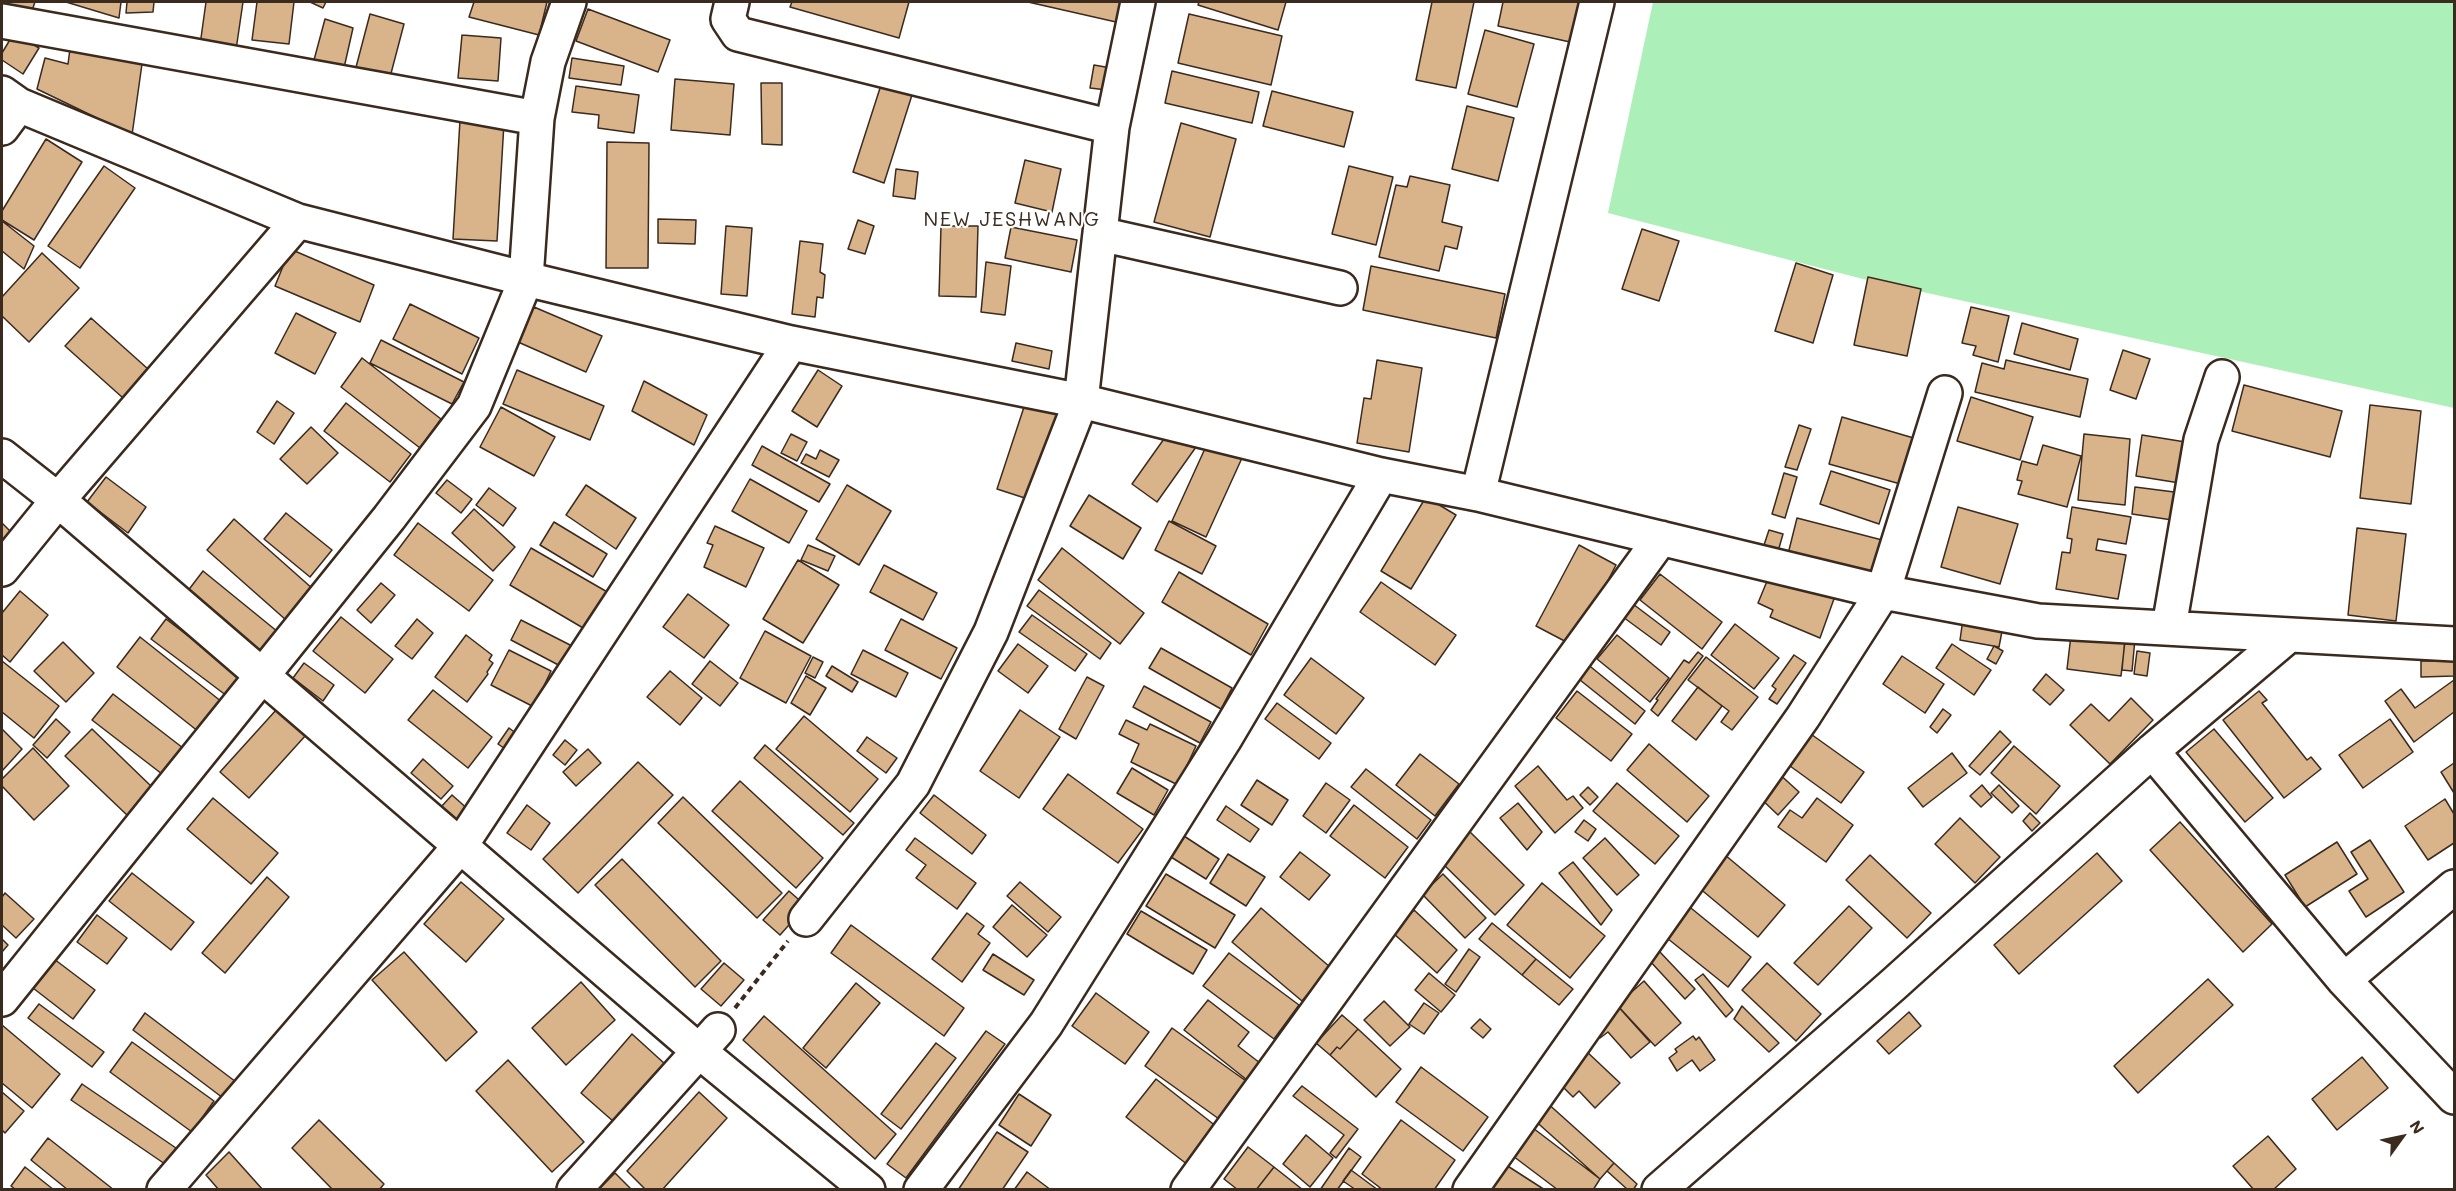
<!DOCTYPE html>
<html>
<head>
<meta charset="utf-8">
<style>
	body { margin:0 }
	#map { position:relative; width:2456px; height:1191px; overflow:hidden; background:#fff; font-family:Mali,sans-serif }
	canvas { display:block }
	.frame { position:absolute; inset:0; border:3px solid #3b2a1e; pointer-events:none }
	.north { position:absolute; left:2372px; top:1107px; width:60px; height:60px; -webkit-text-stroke:4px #fff; paint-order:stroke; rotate:57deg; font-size:16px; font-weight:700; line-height:24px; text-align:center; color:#3b2a1e }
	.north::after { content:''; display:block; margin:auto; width:21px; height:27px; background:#3b2a1e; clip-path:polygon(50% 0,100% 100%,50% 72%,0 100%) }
</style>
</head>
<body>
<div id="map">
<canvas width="2456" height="1191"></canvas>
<div class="frame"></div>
<div class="north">N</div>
</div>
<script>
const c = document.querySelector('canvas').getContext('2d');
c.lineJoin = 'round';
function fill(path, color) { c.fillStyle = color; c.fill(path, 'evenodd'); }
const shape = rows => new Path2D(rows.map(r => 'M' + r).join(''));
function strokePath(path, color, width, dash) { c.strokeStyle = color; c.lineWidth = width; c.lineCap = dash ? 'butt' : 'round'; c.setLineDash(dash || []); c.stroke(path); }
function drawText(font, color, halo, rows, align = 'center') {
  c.font = font + ' Mali,sans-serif'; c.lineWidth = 4.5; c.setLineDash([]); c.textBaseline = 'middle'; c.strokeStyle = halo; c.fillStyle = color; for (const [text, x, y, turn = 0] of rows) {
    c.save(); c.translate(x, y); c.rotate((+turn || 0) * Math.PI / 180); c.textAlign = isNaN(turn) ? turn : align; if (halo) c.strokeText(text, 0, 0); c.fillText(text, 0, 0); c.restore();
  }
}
fill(shape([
	[1653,2,2454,2,2454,408,1863,279,1608,213]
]), '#adefb8');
const building = shape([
	[2,2,35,2,29,19,2,9,2,2],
	[66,2,121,2,119,18,66,2],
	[127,2,154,2,153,12,126,13,127,2],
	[206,2,243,2,236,50,200,45,206,2],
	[257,2,294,2,289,44,252,40,257,2],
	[310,2,326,2,323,8,310,2],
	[474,2,547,2,539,35,469,17,474,2],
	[792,2,909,2,899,38,790,7,792,2],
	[1028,2,1121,2,1116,22,1028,2],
	[1199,2,1286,2,1278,30,1198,5,1199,2],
	[1432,2,1474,2,1456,88,1416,80,1432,2],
	[1503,2,1579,2,1570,42,1498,26,1503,2],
	[588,9,670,40,658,72,576,41,588,9],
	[370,14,404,24,389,81,355,71,370,14],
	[1189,14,1282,36,1271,85,1178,63,1189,14],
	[325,19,353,28,344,68,314,60,325,19],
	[1485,30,1534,44,1517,107,1468,94,1485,30],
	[14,33,39,48,23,74,2,60,2,53,14,33],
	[462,35,501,38,498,81,458,78,462,35],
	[70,49,142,64,132,135,37,89,45,58,68,64,70,49],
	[572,58,624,66,621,85,569,78,572,58],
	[1094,65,1111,68,1107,90,1090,88,1094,65],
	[1172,71,1259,92,1252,123,1165,103,1172,71],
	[675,79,734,84,730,135,671,130,675,79],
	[761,83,782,83,782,145,762,144,761,83],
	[881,85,912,95,884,183,853,172,881,85],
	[576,86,639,95,634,133,598,128,599,115,572,112,576,86],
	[1272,91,1353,112,1344,147,1263,126,1272,91],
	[1467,106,1514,118,1498,181,1452,169,1467,106],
	[460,120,504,123,497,241,453,239,460,120],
	[1181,123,1236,139,1210,237,1154,222,1181,123],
	[46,139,82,162,34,240,2,220,2,211,46,139],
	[607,142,649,143,648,268,606,268,607,142],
	[1025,160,1061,169,1052,212,1015,203,1025,160],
	[104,166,135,188,80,268,48,246,104,166],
	[1349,166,1393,177,1376,245,1332,234,1349,166],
	[896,169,918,172,915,199,893,196,896,169],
	[1410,176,1450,185,1442,222,1462,227,1457,249,1445,246,1439,271,1379,257,1396,185,1407,187,1410,176],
	[658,219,696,220,695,244,658,243,658,219],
	[858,220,874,226,865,254,848,249,858,220],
	[2,221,34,246,24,269,2,251,2,221],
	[726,226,752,228,747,296,721,294,726,226],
	[941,226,978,226,976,297,939,296,941,226],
	[1011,227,1077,240,1071,272,1005,258,1011,227],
	[1642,229,1679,241,1659,301,1622,289,1642,229],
	[800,241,823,244,820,272,825,275,823,298,817,297,815,317,792,314,800,241],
	[290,249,374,285,360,322,275,286,290,249],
	[42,253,79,288,29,342,2,316,2,297,42,253],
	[986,262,1011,266,1005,315,981,312,986,262],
	[1796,263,1833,275,1813,343,1775,331,1796,263],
	[1371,266,1505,294,1496,338,1363,310,1371,266],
	[1868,277,1921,289,1907,356,1854,345,1868,277],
	[410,304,479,338,462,374,393,339,410,304],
	[534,307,602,336,586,372,518,342,534,307],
	[1971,307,2009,316,1998,362,1973,355,1976,346,1962,343,1971,307],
	[296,313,336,333,315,374,275,353,296,313],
	[91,318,148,369,123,398,65,346,91,318],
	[2022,323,2078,339,2070,370,2014,354,2022,323],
	[381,340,464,382,452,404,370,363,381,340],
	[1016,343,1052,351,1049,369,1012,361,1016,343],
	[2123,350,2150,359,2136,399,2110,390,2123,350],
	[362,358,441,419,420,448,341,387,362,358],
	[1377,360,1422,368,1409,452,1357,443,1364,398,1371,399,1377,360],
	[2006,360,2088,379,2080,417,1975,392,1982,363,2004,369,2006,360],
	[517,370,604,406,590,440,503,404,517,370],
	[818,370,842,386,817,427,792,411,818,370],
	[644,381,707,415,694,445,632,411,644,381],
	[2244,385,2342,411,2330,457,2232,431,2244,385],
	[1971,397,2033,417,2020,460,1957,441,1971,397],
	[277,401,294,413,274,444,257,432,277,401],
	[346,403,411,454,390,482,324,431,346,403],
	[1025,404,1064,417,1037,502,997,489,1025,404],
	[2370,405,2421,411,2411,504,2360,498,2370,405],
	[501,407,555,437,534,476,480,447,501,407],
	[1842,417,1917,439,1904,485,1829,464,1842,417],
	[1799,425,1811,429,1797,470,1785,467,1799,425],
	[311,427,338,453,307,484,280,459,311,427],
	[1171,429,1196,447,1157,502,1132,484,1171,429],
	[791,434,807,442,797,461,781,453,791,434],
	[2084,434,2130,439,2125,505,2078,500,2084,434],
	[2142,435,2198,444,2192,485,2136,476,2142,435],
	[1208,442,1242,458,1206,537,1172,521,1208,442],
	[2043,445,2081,456,2067,507,2018,494,2022,481,2017,480,2022,461,2037,465,2043,445],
	[762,446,830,484,819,502,752,465,762,446],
	[820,450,839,460,829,477,801,463,806,454,816,459,820,450],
	[1831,471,1890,490,1879,524,1820,504,1831,471],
	[1784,473,1797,477,1785,518,1772,514,1784,473],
	[106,477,146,507,128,533,87,502,106,477],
	[750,479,807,511,789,543,732,511,750,479],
	[447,480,472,499,461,513,436,493,447,480],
	[586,485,636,518,616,549,566,515,586,485],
	[847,485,891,511,859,565,816,539,847,485],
	[2135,487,2182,493,2179,521,2132,514,2135,487],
	[489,488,516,508,503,526,476,505,489,488],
	[1089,495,1141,528,1123,559,1070,526,1089,495],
	[1426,497,1456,515,1411,589,1381,571,1426,497],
	[1958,507,2018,524,2000,584,1941,567,1958,507],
	[2072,507,2131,517,2126,544,2098,539,2096,550,2126,555,2118,599,2056,589,2062,552,2070,553,2072,539,2067,538,2072,507],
	[474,509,515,547,493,571,452,533,474,509],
	[286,513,332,550,310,577,264,539,286,513],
	[1797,518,1886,541,1876,581,1787,558,1797,518],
	[234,519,313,589,286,620,207,550,234,519],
	[1169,521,1216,546,1202,574,1155,550,1169,521],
	[554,522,607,554,593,577,540,545,554,522],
	[2,523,15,536,2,550,2,523],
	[418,523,493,580,469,611,394,555,418,523],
	[715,526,764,548,746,587,704,567,713,545,707,543,715,526],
	[2357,528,2406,534,2396,621,2348,615,2357,528],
	[1769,530,1783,534,1777,555,1762,551,1769,530],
	[808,545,835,556,828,571,801,560,808,545],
	[1579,545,1616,565,1574,646,1536,626,1579,545],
	[531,548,616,597,595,635,510,585,531,548],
	[1062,548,1144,613,1120,644,1038,580,1062,548],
	[798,560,839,585,803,643,763,619,798,560],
	[884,565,937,593,923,620,870,592,884,565],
	[1772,569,1835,596,1820,638,1770,617,1773,610,1758,603,1772,569],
	[203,571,278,632,262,652,187,592,203,571],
	[1179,572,1268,624,1251,655,1162,602,1179,572],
	[1660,574,1722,622,1702,649,1640,600,1660,574],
	[1381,582,1456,635,1435,665,1360,612,1381,582],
	[381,583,395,595,371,623,357,610,381,583],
	[1039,590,1111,643,1100,659,1027,606,1039,590],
	[20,591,48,615,10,662,2,655,2,613,20,591],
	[688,594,729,625,704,658,663,627,688,594],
	[1633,604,1670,632,1661,645,1623,617,1633,604],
	[1032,615,1087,654,1075,671,1019,632,1032,615],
	[341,617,393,659,365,693,313,651,341,617],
	[166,619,241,676,227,696,151,639,166,619],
	[417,619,433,633,412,659,395,646,417,619],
	[901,619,957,648,941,679,885,650,901,619],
	[1963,619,2003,626,1999,647,1960,640,1963,619],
	[521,620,576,648,566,669,511,640,521,620],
	[1735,624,1779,658,1754,689,1711,655,1735,624],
	[765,631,811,656,786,703,740,678,765,631],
	[466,635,492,655,489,660,493,663,487,672,488,674,467,702,435,677,466,635],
	[1617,635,1669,678,1650,702,1597,659,1617,635],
	[2071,635,2125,641,2121,676,2067,669,2071,635],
	[140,637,222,702,199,732,117,667,140,637],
	[2125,638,2135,639,2132,671,2122,670,2125,638],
	[63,642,94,673,66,702,34,671,63,642],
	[1018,644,1048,666,1028,693,998,671,1018,644],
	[1952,644,1991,670,1974,695,1936,668,1952,644],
	[1994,646,2003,651,1996,664,1987,659,1994,646],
	[1161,648,1232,688,1221,709,1149,668,1161,648],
	[509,650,551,671,534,707,491,685,509,650],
	[863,650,908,673,896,697,851,674,863,650],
	[2137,651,2150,653,2147,676,2134,674,2137,651],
	[1698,652,1703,656,1658,716,1651,710,1658,700,1656,699,1684,660,1689,663,1698,652],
	[1794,655,1806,663,1777,704,1769,699,1776,689,1772,686,1794,655],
	[1902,656,1944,684,1925,713,1883,684,1902,656],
	[813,657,823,662,815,678,805,673,813,657],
	[1706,657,1758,697,1732,730,1721,722,1729,711,1688,680,1706,657],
	[1311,658,1364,698,1336,734,1284,695,1311,658],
	[2,661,59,706,34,738,2,712,2,661],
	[710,661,738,683,720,706,692,684,710,661],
	[2421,661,2454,661,2454,676,2421,677,2421,661],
	[304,663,334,685,323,701,293,678,304,663],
	[1586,663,1645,711,1635,724,1575,676,1586,663],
	[832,666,858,682,852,692,826,676,832,666],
	[670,671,702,698,680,725,647,697,670,671],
	[2046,674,2064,690,2050,705,2033,690,2046,674],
	[806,676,826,688,810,715,791,703,806,676],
	[1087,677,1104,686,1076,739,1059,729,1087,677],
	[2454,680,2454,712,2414,742,2385,701,2401,689,2415,708,2454,680],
	[1144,686,1211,722,1200,743,1133,707,1144,686],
	[1698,687,1722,706,1696,740,1672,721,1698,687],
	[433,690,492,737,468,768,408,720,433,690],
	[1577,691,1632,734,1611,761,1556,718,1577,691],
	[2259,691,2267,700,2262,703,2307,760,2311,757,2321,769,2284,798,2223,720,2259,691],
	[113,694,183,748,162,774,92,720,113,694],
	[2131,698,2153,720,2110,764,2070,725,2091,704,2109,721,2131,698],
	[1277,703,1331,743,1319,759,1265,719,1277,703],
	[277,709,306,735,249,798,220,772,277,709],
	[1943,709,1951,715,1937,733,1930,727,1943,709],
	[1020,710,1060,737,1019,798,980,771,1020,710],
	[804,716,878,779,850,812,776,749,804,716],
	[56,719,70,732,47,758,33,745,56,719],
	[2390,719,2413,752,2363,788,2339,755,2390,719],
	[1126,720,1147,730,1150,724,1196,746,1178,785,1131,762,1139,744,1119,734,1126,720],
	[1801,727,1864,772,1841,803,1779,758,1801,727],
	[509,728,521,737,511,753,498,744,509,728],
	[2,729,22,749,2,771,2,729],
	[92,729,153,788,127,815,65,756,92,729],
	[2214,729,2273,798,2245,822,2186,752,2214,729],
	[2000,731,2011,742,1980,775,1969,766,2000,731],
	[867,737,897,758,886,773,857,751,867,737],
	[565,740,577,750,565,765,553,755,565,740],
	[1649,744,1709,796,1687,822,1627,770,1649,744],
	[765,745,854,823,843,835,754,758,765,745],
	[2014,746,2060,786,2036,814,1991,773,2014,746],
	[33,748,69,786,34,820,2,786,2,779,33,748],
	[588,749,601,763,576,786,563,772,588,749],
	[1952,753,1967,773,1923,807,1908,788,1952,753],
	[1420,754,1459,784,1435,816,1396,785,1420,754],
	[423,759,453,786,441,799,411,773,423,759],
	[638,762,673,795,578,893,543,859,638,762],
	[2454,763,2454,793,2441,772,2454,763],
	[1538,766,1567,800,1573,796,1583,808,1555,833,1515,786,1538,766],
	[1132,768,1168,790,1154,815,1117,793,1132,768],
	[1366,769,1431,820,1417,839,1351,787,1366,769],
	[1776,771,1799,792,1778,815,1756,794,1776,771],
	[1068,774,1143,829,1118,863,1043,809,1068,774],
	[1257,780,1288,800,1272,825,1241,805,1257,780],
	[740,781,823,858,796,888,712,811,740,781],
	[1326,783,1350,800,1326,833,1303,816,1326,783],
	[1617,783,1679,836,1655,864,1593,811,1617,783],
	[1982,785,1992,797,1981,807,1970,796,1982,785],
	[1999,785,2019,806,2012,813,1991,793,1999,785],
	[1588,787,1598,797,1590,805,1580,795,1588,787],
	[452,795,470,811,460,823,441,807,452,795],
	[934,795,986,835,972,854,920,813,934,795],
	[683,797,782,893,757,918,658,823,683,797],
	[213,798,278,853,251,884,187,829,213,798],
	[1817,798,1853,825,1826,862,1778,827,1790,810,1802,818,1817,798],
	[2445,799,2454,814,2454,843,2428,860,2405,826,2445,799],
	[1518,803,1542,832,1527,850,1500,818,1518,803],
	[527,805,550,823,531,850,507,833,527,805],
	[1354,805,1408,847,1385,878,1330,836,1354,805],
	[1226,806,1259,829,1250,842,1217,820,1226,806],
	[2030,813,2040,823,2032,831,2023,821,2030,813],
	[1960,818,2000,857,1975,883,1935,844,1960,818],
	[1584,820,1596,829,1588,841,1575,832,1584,820],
	[2180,822,2272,924,2243,952,2150,850,2180,822],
	[1466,828,1524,885,1495,915,1441,862,1466,828],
	[1184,836,1219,859,1206,879,1171,857,1184,836],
	[915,838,976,883,957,909,916,878,926,865,906,850,915,838],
	[1605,838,1639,875,1617,895,1583,858,1605,838],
	[2370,840,2404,892,2366,917,2349,891,2368,879,2351,852,2370,840],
	[2337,842,2357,874,2305,907,2285,875,2337,842],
	[1300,852,1330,875,1309,900,1280,877,1300,852],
	[2097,853,2122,881,2019,974,1994,945,2097,853],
	[1228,854,1265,877,1246,906,1210,883,1228,854],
	[1725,855,1785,905,1758,937,1698,887,1725,855],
	[1870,855,1931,913,1907,938,1846,880,1870,855],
	[622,859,721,961,695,987,595,885,622,859],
	[1573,862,1612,910,1601,925,1559,873,1573,862],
	[132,873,194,922,171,950,109,901,132,873],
	[1166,874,1235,915,1215,948,1146,906,1166,874],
	[1443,874,1486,918,1465,938,1422,894,1443,874],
	[267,877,289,897,225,973,202,953,267,877],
	[461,882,504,919,466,962,424,924,461,882],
	[1020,882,1061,917,1048,932,1007,896,1020,882],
	[1542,883,1605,936,1570,978,1507,925,1542,883],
	[789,891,806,906,780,935,763,920,789,891],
	[5,893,34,919,16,938,2,925,2,897,5,893],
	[1686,904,1751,957,1728,987,1662,934,1686,904],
	[1012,905,1047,935,1027,957,993,927,1012,905],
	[1849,906,1872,928,1818,985,1794,963,1849,906],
	[1261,908,1330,967,1302,1001,1232,942,1261,908],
	[1414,910,1457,950,1437,973,1393,933,1414,910],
	[1141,911,1207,950,1193,974,1127,934,1141,911],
	[967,913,984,926,978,934,990,943,962,982,932,959,967,913],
	[97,915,127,938,107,964,77,942,97,915],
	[1492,923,1536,959,1522,975,1479,939,1492,923],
	[851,925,964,1008,944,1036,831,953,851,925],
	[2,939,8,945,2,952,2,939],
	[1469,949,1480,957,1456,992,1445,984,1469,949],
	[1659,951,1695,989,1685,999,1649,960,1659,951],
	[404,952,477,1032,446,1061,372,980,404,952],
	[1229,953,1299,1005,1274,1039,1203,986,1229,953],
	[993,954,1034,980,1024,995,983,970,993,954],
	[54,959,95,990,73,1019,33,988,54,959],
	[1536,959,1573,989,1559,1005,1522,975,1536,959],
	[724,963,744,980,721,1006,701,989,724,963],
	[1767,963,1821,1014,1796,1041,1742,990,1767,963],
	[1429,973,1455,995,1441,1012,1415,990,1429,973],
	[1703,974,1733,1010,1726,1017,1695,980,1703,974],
	[2208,979,2233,1005,2138,1093,2114,1066,2208,979],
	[1644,981,1681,1023,1655,1046,1617,1005,1644,981],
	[581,982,615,1020,566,1065,532,1028,581,982],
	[856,983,880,1003,826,1068,803,1048,856,983],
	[1096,993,1149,1032,1125,1064,1072,1026,1096,993],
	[1208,1000,1249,1032,1238,1046,1260,1063,1247,1080,1184,1030,1208,1000],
	[1384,1001,1410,1027,1390,1046,1364,1020,1384,1001],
	[1424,1003,1439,1013,1424,1034,1409,1024,1424,1003],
	[1615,1003,1650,1042,1631,1058,1608,1032,1600,1038,1593,1031,1615,1003],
	[39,1004,104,1052,92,1067,28,1018,39,1004],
	[1742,1006,1779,1043,1769,1052,1734,1019,1742,1006],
	[1909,1012,1921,1026,1889,1054,1877,1041,1909,1012],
	[145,1013,240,1085,227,1101,133,1030,145,1013],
	[1342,1015,1358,1029,1340,1049,1337,1047,1330,1055,1316,1043,1342,1015],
	[764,1016,896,1134,875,1159,743,1040,764,1016],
	[1480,1019,1491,1029,1483,1038,1471,1028,1480,1019],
	[2,1025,60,1074,32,1108,2,1083,2,1025],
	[1172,1028,1246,1081,1219,1119,1145,1066,1172,1028],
	[1358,1029,1401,1069,1376,1097,1330,1055,1337,1047,1340,1049,1358,1029],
	[986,1031,1005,1044,906,1178,887,1164,986,1031],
	[632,1034,665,1064,614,1122,581,1093,632,1034],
	[1693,1036,1696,1040,1699,1037,1715,1060,1700,1071,1692,1060,1677,1071,1669,1058,1677,1052,1675,1049,1693,1036],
	[132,1042,214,1101,192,1132,110,1072,132,1042],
	[936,1043,956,1058,901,1129,881,1114,936,1043],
	[1585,1050,1620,1083,1595,1108,1579,1091,1573,1097,1556,1080,1585,1050],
	[2362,1057,2388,1088,2337,1130,2312,1099,2362,1057],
	[508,1060,584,1142,552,1172,476,1091,508,1060],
	[1421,1067,1488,1117,1463,1151,1396,1102,1421,1067],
	[1156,1079,1217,1127,1188,1165,1126,1117,1156,1079],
	[82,1084,176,1148,165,1164,71,1100,82,1084],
	[1302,1086,1358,1129,1336,1158,1330,1153,1344,1135,1293,1096,1302,1086],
	[2,1092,24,1111,5,1133,2,1130,2,1092],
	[699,1092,727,1118,662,1190,646,1190,627,1171,699,1092],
	[1019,1094,1051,1115,1031,1146,999,1125,1019,1094],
	[1545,1101,1614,1163,1600,1179,1531,1117,1545,1101],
	[319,1120,384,1184,379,1190,333,1190,292,1148,319,1120],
	[1401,1120,1455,1160,1434,1190,1383,1190,1362,1174,1401,1120],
	[1529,1125,1600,1179,1593,1190,1558,1190,1509,1153,1529,1125],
	[997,1132,1028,1152,1002,1190,958,1190,997,1132],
	[1306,1135,1333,1158,1310,1187,1283,1164,1306,1135],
	[2268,1136,2296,1169,2273,1190,2254,1190,2233,1166,2268,1136],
	[48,1138,114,1190,68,1190,31,1160,48,1138],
	[1248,1147,1274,1167,1256,1190,1238,1190,1224,1179,1248,1147],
	[1349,1148,1361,1157,1337,1190,1320,1190,1349,1148],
	[229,1152,263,1190,219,1190,206,1175,229,1152],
	[1503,1163,1545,1190,1487,1190,1503,1163],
	[1614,1163,1637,1184,1633,1190,1628,1190,1607,1171,1614,1163],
	[25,1167,54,1190,16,1190,11,1186,25,1167],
	[1274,1167,1303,1190,1256,1190,1274,1167],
	[1351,1170,1378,1190,1356,1190,1343,1181,1351,1170],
	[1027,1172,1051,1190,1014,1190,1027,1172],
	[615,1173,632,1190,598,1190,615,1173]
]);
fill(building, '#d9b38a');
strokePath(building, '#3b2a1e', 1.5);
const minor = shape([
	[732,2,728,19,738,34,1112,127],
	[2,21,537,118],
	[2,93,19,105,298,221,526,279,791,343,1081,401,1381,475,1478,494,1883,592,2038,621,2454,644],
	[2,128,19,105],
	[1100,234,1340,288],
	[2,456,58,500,700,1052,868,1190],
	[1478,494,1597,2],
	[2,569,58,500,298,221],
	[2169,627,2201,440,2222,377],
	[2152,751,2344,980,2454,1097],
	[806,919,913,784,991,632,1081,401,1112,127,1138,2],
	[2344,980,2454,887],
	[2,999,389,518,474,406,526,279,537,118,548,62,569,2],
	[164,1190,461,845,791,343],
	[574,1190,718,1030],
	[921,1190,1046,1024,1224,740,1381,475],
	[1188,1190,1661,538],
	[1470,1190,1803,717,1883,592,1945,393],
	[1659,1190,1894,984,2152,751,2288,636]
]);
strokePath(minor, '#3b2a1e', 38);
strokePath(shape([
	[735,1008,788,941]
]), '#3b2a1e', 4, [6, 4.5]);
strokePath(minor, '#fff', 33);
c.letterSpacing = '1.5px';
drawText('20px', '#3b2a1e', '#fff', [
	["NEW JESHWANG",1012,220]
]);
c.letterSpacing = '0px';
</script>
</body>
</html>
